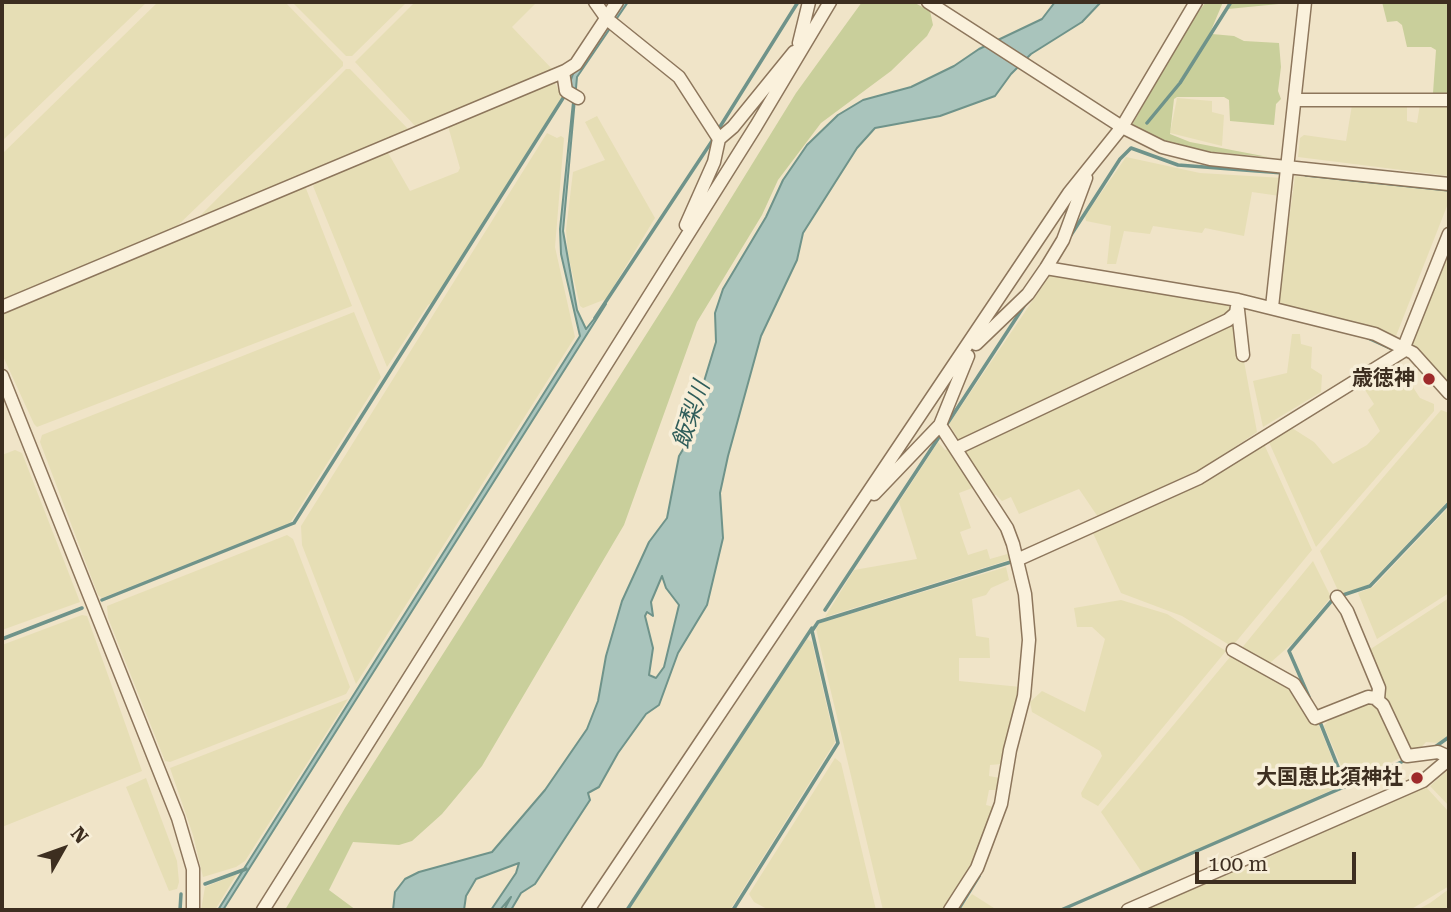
<!DOCTYPE html>
<html>
<head>
<meta charset="utf-8">
<style>
	body { margin:0 }
	#map { position:relative; width:1451px; height:912px; overflow:hidden; background:#f0e4c8; font-family:"Roboto Serif",serif }
	canvas { display:block }
	.frame { position:absolute; inset:0; border:4px solid #3d2e20; pointer-events:none }
	.north { position:absolute; left:28px; top:814px; width:70px; height:70px; -webkit-text-stroke:5px #f7eed8; paint-order:stroke; rotate:50deg; font-size:19px; font-weight:700; line-height:28px; text-align:center; color:#3d2e20 }
	.north::after { content:''; display:block; margin:auto; width:24px; height:32px; background:#3d2e20; clip-path:polygon(50% 0,100% 100%,50% 72%,0 100%) }
	.scale { position:absolute; left:1195px; top:852px; width:161px; height:32px; box-sizing:border-box; border:4px solid #3d2e20; border-top:0; padding-left:9px; font-size:21px; line-height:24px; white-space:nowrap; color:#3d2e20; -webkit-text-stroke:5px #f7eed8; paint-order:stroke }
</style>
</head>
<body>
<div id="map">
<canvas width="1451" height="912"></canvas>
<div class="frame"></div>
<div class="north">N</div>
<div class="scale">100 m</div>
</div>
<script>
const c = document.querySelector('canvas').getContext('2d');
c.lineJoin = 'round';
function fill(path, color) { c.fillStyle = color; c.fill(path, 'evenodd'); }
const shape = rows => new Path2D(rows.map(r => 'M' + r).join(''));
function strokePath(path, color, width, dash) { c.strokeStyle = color; c.lineWidth = width; c.lineCap = dash ? 'butt' : 'round'; c.setLineDash(dash || []); c.stroke(path); }
function drawText(font, color, halo, rows, align = 'center') {
  c.font = font + ' "Roboto Serif","Noto Sans JP",serif'; c.lineWidth = 7; c.setLineDash([]); c.textBaseline = 'middle'; c.strokeStyle = halo; c.fillStyle = color; for (const [text, x, y, turn = 0] of rows) {
    c.save(); c.translate(x, y); c.rotate((+turn || 0) * Math.PI / 180); c.textAlign = isNaN(turn) ? turn : align; if (halo) c.strokeText(text, 0, 0); c.fillText(text, 0, 0); c.restore();
  }
}
fill(shape([
	[2,2,147,2,2,141],
	[158,2,285,2,343,62,343,66,173,230,2,301,2,154],
	[292,2,407,2,352,56,346,56],
	[415,2,537,2,512,27,553,70,417,128,355,62],
	[346,69,350,69,410,131,196,220],
	[554,81,562,97,433,302,428,305,387,367,313,186,319,181,387,151,410,191,458,172,460,168,448,126],
	[1177,98,1212,101,1212,112,1224,115,1222,146,1170,133],
	[1449,103,1449,176,1298,157,1300,138,1304,135,1346,141,1352,105,1407,104,1407,121,1417,123,1420,104],
	[597,116,655,218,606,299,583,308,580,306,568,254,566,230,573,172,605,160,585,122],
	[547,133,557,138,561,136,564,138,555,247,575,337,356,684,302,545,301,526],
	[1126,157,1200,173,1283,178,1280,196,1252,192,1244,236,1205,228,1202,233,1153,226,1150,234,1124,231,1116,264,1107,264,1111,226,1086,221,1085,216],
	[1295,176,1449,191,1449,201,1396,336,1284,306,1278,300],
	[305,186,352,306,37,427,34,424,2,354,2,311],
	[1449,249,1449,382,1412,343],
	[1050,275,1233,305,1231,314,961,440,958,439,949,424],
	[354,312,381,377,290,523,102,598,98,595,40,442,42,435],
	[1232,322,1237,323,1257,432,1205,467,1098,517,1079,489,1019,514,1011,497,1002,501,996,495,991,495,965,454,966,451],
	[1292,334,1300,334,1301,344,1312,347,1311,368,1322,375,1321,392,1263,427,1253,381,1287,373],
	[1396,361,1420,398,1434,404,1434,411,1316,547,1268,440,1287,427,1292,428,1314,442,1333,464,1367,445,1380,431,1368,410,1374,404,1360,382],
	[1441,410,1449,413,1449,500,1368,585,1340,595,1320,551],
	[938,442,945,450,950,448,975,487,959,493,971,528,960,532,968,555,987,549,990,559,1011,553,1012,559,825,617,854,570,917,559,899,502],
	[1264,444,1312,550,1235,643,1231,646,1182,616,1121,593,1092,531],
	[15,450,22,453,80,602,2,630,2,455],
	[1449,507,1449,593,1377,639,1358,593,1373,587],
	[287,535,293,539,350,687,346,694,170,762,165,761,108,618,107,606],
	[1313,561,1331,597,1295,641,1270,663,1241,649],
	[1006,567,1009,580,991,588,986,595,972,599,976,636,989,638,990,658,959,658,959,681,1021,687,1002,764,990,765,989,776,1000,778,998,790,989,790,986,805,994,807,973,865,944,910,883,910,816,629,820,623],
	[1449,598,1449,737,1440,743,1426,742,1418,751,1408,749,1366,652],
	[1121,600,1167,614,1226,651,1098,806,1082,797,1081,793,1102,756,1100,751,1032,712,1030,702,1042,691,1085,712,1105,639,1092,627,1077,627,1074,608],
	[82,615,87,616,142,771,2,827,2,645],
	[807,639,812,642,835,742,730,910,629,910],
	[1238,655,1288,683,1319,726,1343,785,1143,874,1101,812,1230,657],
	[348,699,245,861,236,867,203,877,193,835,170,768],
	[1367,702,1376,704,1400,758,1349,784,1324,726,1328,721],
	[835,758,841,763,876,910,769,910,754,902,749,894],
	[1449,769,1449,806,1430,786],
	[146,778,177,861,179,882,177,889,169,891,126,787],
	[1425,786,1449,812,1449,886,1410,910,1137,910,1237,867,1241,872,1352,814],
	[237,874,215,910,201,910,205,887],
	[1449,889,1449,910,1417,910,1430,903],
	[972,894,997,910,959,910]
]), '#e6deb5');
fill(shape([
	[862,2,913,2,930,11,933,25,927,36,891,71,821,123,778,180,762,215,697,322,624,525,482,766,442,814,412,841,399,845,353,842,329,890,356,910,285,910,345,808,670,297,796,93],
	[1206,2,1223,2,1210,33,1179,82,1146,124,1181,83,1212,34,1234,36,1244,41,1279,43,1281,67,1278,91,1281,99,1276,104,1274,125,1230,121,1229,100,1224,97,1177,97,1174,99,1170,134,1190,142,1268,157,1191,150,1165,142,1132,125,1192,20],
	[1232,2,1299,2,1228,9],
	[1382,2,1449,2,1449,97,1433,93,1436,50,1431,47,1407,47,1402,25,1397,21,1387,22]
]), '#c9cf9b');
const water = shape([
	[621,2,628,2,577,77,563,231,577,310,586,329,606,304,223,910,218,910,580,336,561,254,560,229,573,102,568,88,573,74,621,2],
	[1055,2,1101,2,1082,22,1031,54,1011,74,995,96,940,116,875,128,857,148,803,233,797,260,761,336,728,456,720,493,723,538,707,605,678,653,659,705,646,714,618,753,599,787,588,793,590,800,535,884,521,893,511,910,504,910,511,897,500,910,491,910,516,873,519,863,476,879,466,896,464,910,393,910,395,892,405,879,419,872,492,852,545,790,587,729,598,701,606,656,622,601,649,542,667,518,679,456,693,433,702,388,716,342,715,313,723,289,766,217,783,180,807,145,838,115,863,100,911,87,954,66,979,49,1042,19,1055,2],
	[662,576,666,588,679,605,664,667,656,678,649,675,653,648,645,616,647,612,653,616,651,602,662,576]
]);
fill(water, '#a9c4bc');
strokePath(water, '#6f938a', 2);
strokePath(shape([
	[1147,123,1180,83,1231,2],
	[718,130,798,2],
	[1306,175,1449,190],
	[1071,235,1120,159,1131,148,1178,165,1283,173],
	[595,318,714,138],
	[1368,338,1390,348],
	[947,424,1026,303],
	[102,600,294,523,565,95],
	[825,610,941,434],
	[2,639,82,608],
	[1309,697,1289,651,1334,598,1370,586,1449,503],
	[1320,722,1346,787],
	[1435,747,1449,737],
	[205,884,246,869],
	[180,910,181,894],
	[627,910,812,628],
	[733,910,838,743,812,631,818,622,1014,561],
	[958,910,979,876],
	[1061,910,1406,760]
]), '#6f938a', 3.5);
const street = shape([
	[595,2,607,19,679,77,719,139,714,162,686,225],
	[928,2,1122,127,1162,147,1210,159,1449,184],
	[801,48,799,43,809,2],
	[563,72,566,91,578,98],
	[1297,100,1449,100],
	[719,139,733,127,794,52],
	[1046,268,1238,300,1375,334,1413,353,1449,393],
	[2,307,565,71,576,64,617,2],
	[1272,307,1305,2],
	[1238,310,1243,355],
	[976,344,1028,294,1046,268,1063,240,1086,178],
	[2,376,178,818,193,869,193,910],
	[940,425,1007,528,1013,544,1025,594,1029,640,1024,696,1010,750,1001,804,977,868,950,910],
	[957,448,1228,320,1236,313,1238,300],
	[874,494,940,425,968,356],
	[1019,559,1199,478,1402,352,1449,234],
	[1337,597,1347,611,1379,688,1378,699],
	[1233,650,1294,684,1315,718,1368,697,1375,698,1383,705,1407,756,1438,752,1449,757],
	[263,910,756,126,830,2],
	[588,910,1069,193,1122,127,1196,2],
	[1128,910,1423,781,1449,759]
]);
strokePath(street, '#8d765c', 15);
strokePath(street, '#faf1dc', 12);
for (const [x, y, r, color] of [
	[1429,379,7,"#9e2a2b"],
	[1417,778,7,"#9e2a2b"]
]) { const dot = new Path2D(); dot.arc(x, y, r, 0, 2 * Math.PI); c.fillStyle = color; c.fill(dot); strokePath(dot, '#f7eed8', 2.5); }
drawText('bold 21px', '#3d2e20', '#f7eed8', [
	["歳徳神",1415,379],
	["大国恵比須神社",1403,778]
], 'right');
drawText('italic 23px', '#2f5d5a', '#f7eed8', [
	["飯梨川",692,415,-71]
]);
</script>
</body>
</html>
